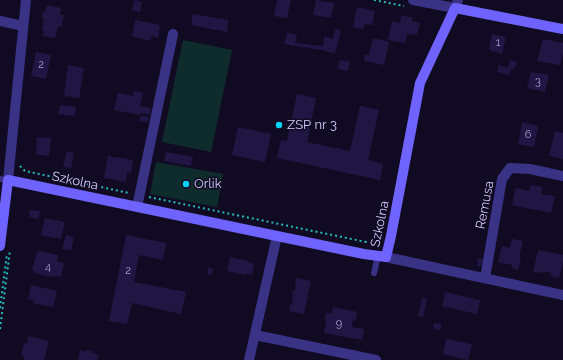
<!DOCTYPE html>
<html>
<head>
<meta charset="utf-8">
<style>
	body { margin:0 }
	canvas { display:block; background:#100b22 }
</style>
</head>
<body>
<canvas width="563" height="360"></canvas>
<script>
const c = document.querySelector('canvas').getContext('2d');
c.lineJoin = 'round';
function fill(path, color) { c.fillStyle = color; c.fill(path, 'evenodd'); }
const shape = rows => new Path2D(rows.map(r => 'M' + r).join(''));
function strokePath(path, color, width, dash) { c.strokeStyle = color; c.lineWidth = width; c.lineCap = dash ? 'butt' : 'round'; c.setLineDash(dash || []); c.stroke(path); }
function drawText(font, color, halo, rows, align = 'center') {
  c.font = font + ' Raleway,sans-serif'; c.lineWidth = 3; c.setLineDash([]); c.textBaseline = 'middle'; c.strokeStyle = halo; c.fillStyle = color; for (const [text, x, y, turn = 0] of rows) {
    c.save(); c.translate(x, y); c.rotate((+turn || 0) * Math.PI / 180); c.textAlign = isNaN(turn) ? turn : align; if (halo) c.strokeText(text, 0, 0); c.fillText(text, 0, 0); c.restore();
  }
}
fill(shape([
	[183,40,232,50,211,152,162,142],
	[156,162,223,174,217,207,150,194]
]), '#0e2c2c');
fill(shape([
	[134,0,142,2,140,12,132,10],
	[277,0,291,0,287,18,274,16],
	[316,0,334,3,331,18,313,15],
	[47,5,61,8,60,15,64,15,61,27,58,27,55,38,43,36,44,30,42,30,44,19,42,18,42,16,43,12,45,12],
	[357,7,375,11,372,25,365,24,363,29,353,27],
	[193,14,228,20,227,32,191,25],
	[401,16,412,17,412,21,420,23,417,35,407,34,405,43,388,40,392,21,400,23],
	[135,20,160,25,158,38,152,36,150,41,132,36],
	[335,29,341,30,335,54,322,50,284,44,287,33,297,35,295,43,323,46,324,36,333,39],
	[492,34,506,37,502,54,489,50],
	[373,38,389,42,384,65,364,61,365,55,369,55],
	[543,39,563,43,563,53,560,65,537,61],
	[36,52,51,55,46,79,31,76],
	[340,60,350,62,348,71,338,69],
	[510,60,517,62,515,68,513,69,511,69,509,75,497,72,499,65,508,68],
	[68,65,84,68,79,98,64,96],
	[531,72,549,75,545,92,527,88],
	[134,91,143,93,140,106,151,108,150,115,141,113,141,115,149,117,148,122,139,121,141,115,114,110,118,93,133,96],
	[297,94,316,98,307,142,350,151,360,106,379,110,368,160,383,164,380,180,277,158,281,140,287,141],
	[60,105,76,107,75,116,58,114],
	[522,122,538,126,534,147,518,144],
	[238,127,271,134,265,162,232,155],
	[555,131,563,133,563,159,549,156],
	[37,137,51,138,49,156,36,154],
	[67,151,74,153,71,168,63,167],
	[166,152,193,157,191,166,164,161],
	[108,156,133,160,131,173,127,172,126,182,104,178],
	[531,185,542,187,541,194,555,196,551,213,512,205,516,188,529,191],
	[30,210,40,211,38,219,29,217],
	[45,218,65,222,61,239,41,235],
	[66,235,74,237,71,250,62,249],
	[126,235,166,243,163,260,139,255,134,282,186,292,181,314,132,303,127,324,109,321],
	[512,239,523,241,519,257,521,258,518,270,512,268,512,265,498,262,502,246,510,248],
	[538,250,563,255,563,261,559,278,551,276,551,273,542,271,542,273,533,272],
	[39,251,58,255,57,261,64,263,61,277,54,276,53,277,34,273,35,271,32,271,37,252,39,252],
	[230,257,249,261,248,262,254,264,252,275,246,273,245,275,227,271],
	[478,258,483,259,481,266,477,266],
	[208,267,213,269,212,275,207,274],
	[296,278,311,281,304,314,289,311,291,304,292,304,293,299,292,298,293,290,295,291,296,285,295,285],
	[31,285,57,291,53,307,33,303,34,300,28,299],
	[445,292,480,300,477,314,442,306],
	[422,298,427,299,423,317,418,316],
	[333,307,357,312,356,320,353,319,352,327,364,329,362,340,324,333,326,322,325,320,326,314,328,313,332,314],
	[434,323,442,324,440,330,433,328],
	[28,336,49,341,44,360,24,360,25,357,21,356,24,343,27,344],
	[446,339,472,344,468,360,443,354],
	[80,350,86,352,86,350,93,351,92,353,99,355,97,360,78,360]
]), '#211544');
strokePath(shape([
	[374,0,404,6],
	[20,166,25,171,129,193],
	[149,197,366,242,366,244],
	[0,308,7,254],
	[0,329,10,250]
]), '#23bcbb', 2, [2, 3]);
strokePath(shape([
	[0,179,8,180],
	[374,273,378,256]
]), '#393285', 6);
strokePath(shape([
	[413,0,455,8,458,0],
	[0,21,23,26],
	[8,180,26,0],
	[137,207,173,34],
	[386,257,563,295],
	[485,278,502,179,510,168,530,169,563,176],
	[255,335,376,360],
	[249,360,277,236]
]), '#393285', 10);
strokePath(shape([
	[0,246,8,180,277,236,364,254,386,257,391,236,420,83,455,8,563,29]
]), '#6f63ff', 10);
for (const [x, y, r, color] of [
	[279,125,4,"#00d1f7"],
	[186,184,4,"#00d1f7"]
]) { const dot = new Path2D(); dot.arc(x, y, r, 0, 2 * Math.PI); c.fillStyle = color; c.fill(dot); strokePath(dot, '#100b22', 1.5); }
drawText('11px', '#a79ed0', null, [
	["1",498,43],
	["2",41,65],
	["3",538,82],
	["6",528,135],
	["4",48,267],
	["2",128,271],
	["9",339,324]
]);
drawText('13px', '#d4ccff', '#100b22', [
	["ZSP nr 3",287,125],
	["Orlik",194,184]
], 'left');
drawText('13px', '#d4ccff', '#100b22', [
	["Szkolna",75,181,12],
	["Remusa",485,205,-79],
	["Szkolna",380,224,-78]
]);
</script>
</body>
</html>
